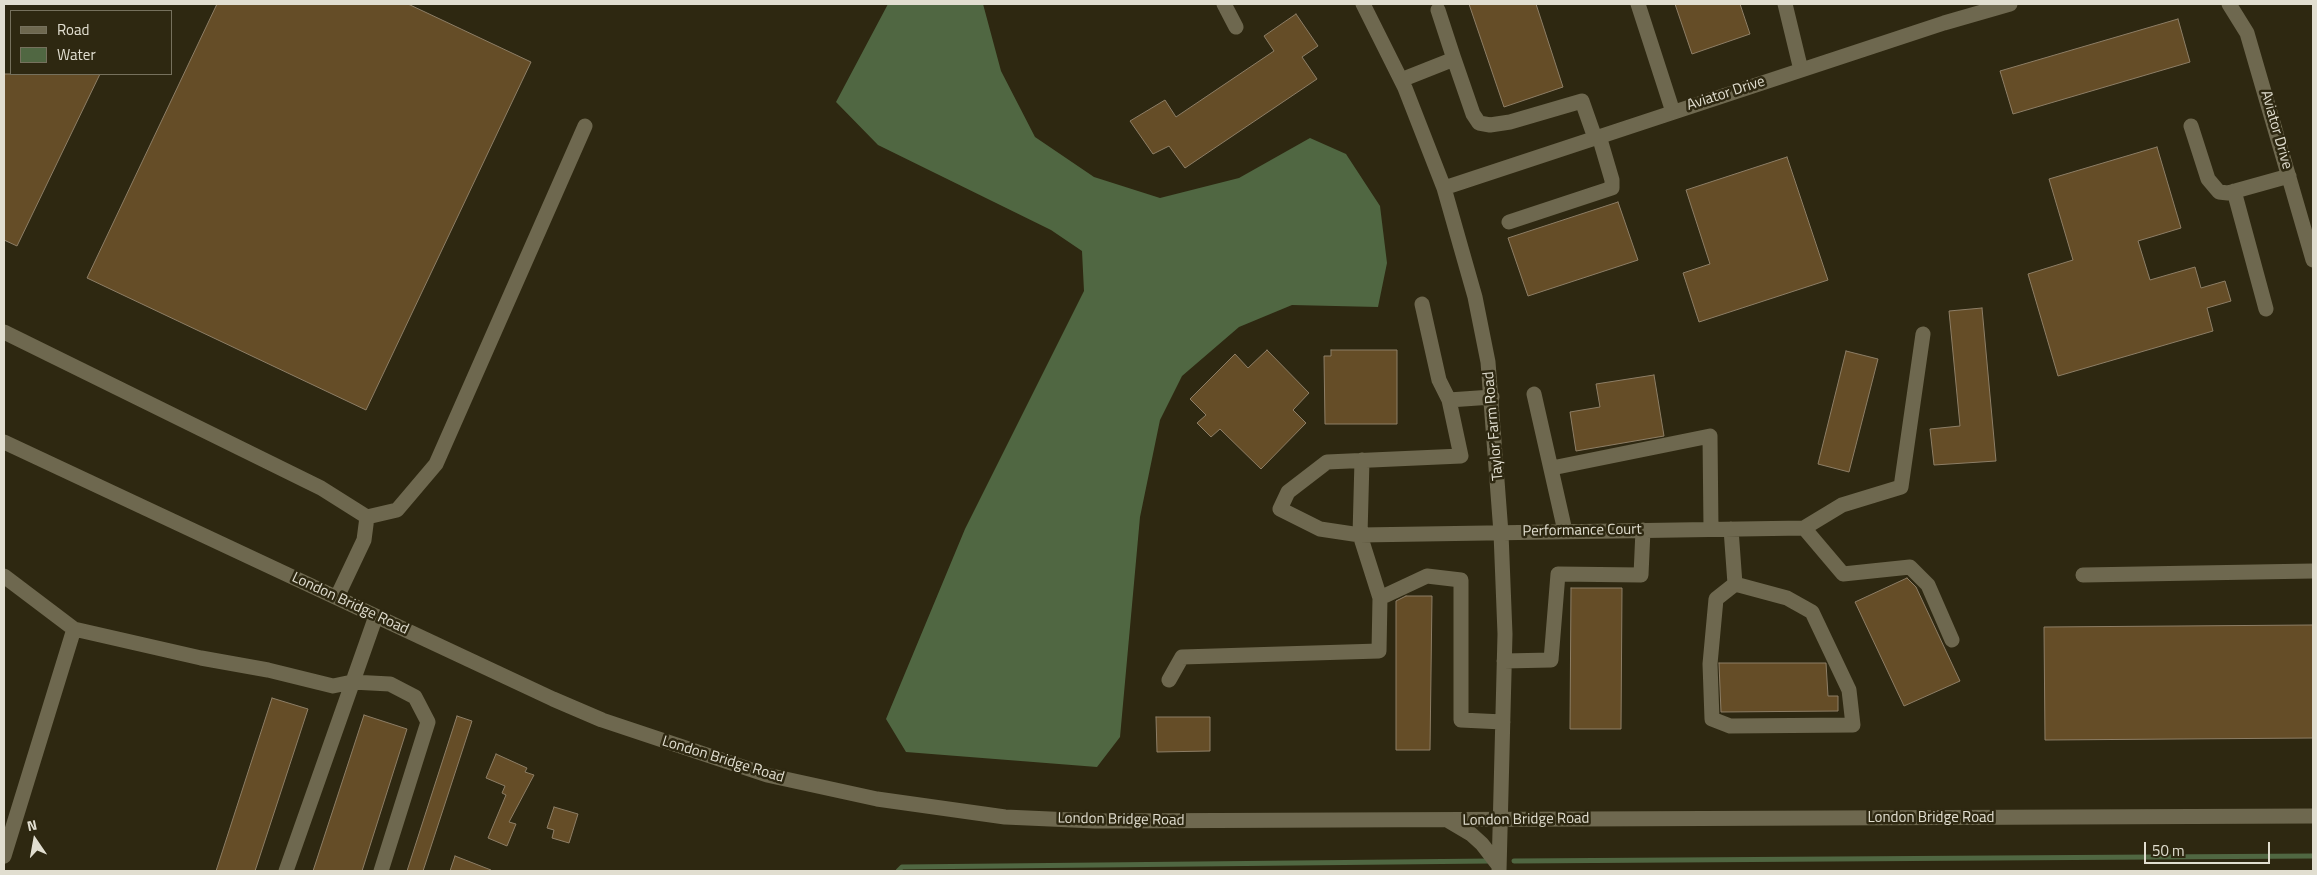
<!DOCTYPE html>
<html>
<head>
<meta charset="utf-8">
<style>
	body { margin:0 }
	#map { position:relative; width:2317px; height:875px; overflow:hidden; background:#2e2811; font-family:"Titillium Web",sans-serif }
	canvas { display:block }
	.frame { position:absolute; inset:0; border:5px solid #e1ded0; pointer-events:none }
	.legend { position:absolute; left:10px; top:10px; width:162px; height:65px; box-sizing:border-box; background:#2e2811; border:1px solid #76715d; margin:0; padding:6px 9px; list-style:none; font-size:15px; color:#e1ded0 }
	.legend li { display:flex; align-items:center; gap:10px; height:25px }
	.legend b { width:25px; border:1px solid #76715d }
	.north { position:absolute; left:10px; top:815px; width:50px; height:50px; -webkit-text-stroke:4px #2e2811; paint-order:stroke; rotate:348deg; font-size:14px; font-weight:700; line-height:20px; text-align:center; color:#e1ded0 }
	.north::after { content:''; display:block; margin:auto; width:18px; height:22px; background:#e1ded0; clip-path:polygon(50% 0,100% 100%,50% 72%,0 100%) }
	.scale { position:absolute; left:2144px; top:842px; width:126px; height:22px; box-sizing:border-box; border:2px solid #e1ded0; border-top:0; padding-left:6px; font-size:15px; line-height:18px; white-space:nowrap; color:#e1ded0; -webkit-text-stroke:4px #2e2811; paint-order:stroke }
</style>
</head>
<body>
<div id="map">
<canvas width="2317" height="875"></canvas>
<div class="frame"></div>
<ul class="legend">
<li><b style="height:6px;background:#6e684f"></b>Road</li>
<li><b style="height:14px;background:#506742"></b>Water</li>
</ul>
<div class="north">N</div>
<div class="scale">50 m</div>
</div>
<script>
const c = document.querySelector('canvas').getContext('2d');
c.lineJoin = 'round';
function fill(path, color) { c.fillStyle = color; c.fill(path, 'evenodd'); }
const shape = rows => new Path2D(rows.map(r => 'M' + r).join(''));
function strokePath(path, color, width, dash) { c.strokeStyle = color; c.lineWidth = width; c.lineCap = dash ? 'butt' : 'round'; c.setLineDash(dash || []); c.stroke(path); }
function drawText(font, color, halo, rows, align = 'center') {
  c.font = font + ' "Titillium Web",sans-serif'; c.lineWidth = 5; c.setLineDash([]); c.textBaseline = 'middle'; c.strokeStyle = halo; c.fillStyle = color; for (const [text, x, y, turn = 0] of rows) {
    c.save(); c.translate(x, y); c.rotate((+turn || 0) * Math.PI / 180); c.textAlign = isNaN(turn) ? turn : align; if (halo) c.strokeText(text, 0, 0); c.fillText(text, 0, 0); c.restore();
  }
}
fill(shape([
	[888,4,983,4,1001,71,1035,137,1094,177,1160,198,1239,178,1310,138,1346,154,1380,206,1387,263,1378,307,1292,305,1239,327,1182,376,1160,420,1140,517,1120,737,1097,767,906,752,886,719,965,529,1084,291,1082,251,1051,230,878,145,836,102]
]), '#506742');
strokePath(shape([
	[1514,861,2313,856],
	[898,871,902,867,1491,861]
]), '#506742', 5);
const building = shape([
	[217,4,408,4,531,62,366,410,87,278,217,4],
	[1469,4,1536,4,1563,87,1504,107,1469,4],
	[1675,4,1740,4,1750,34,1692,54,1675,4],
	[1296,14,1318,46,1302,57,1317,79,1185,168,1169,146,1153,154,1130,121,1165,100,1176,117,1274,51,1264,36,1296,14],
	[2178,19,2190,62,2013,114,2000,71,2178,19],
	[4,74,100,74,17,246,4,240,4,74],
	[2157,147,2181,228,2138,241,2150,280,2195,267,2201,288,2225,281,2231,301,2207,308,2213,331,2058,376,2028,274,2073,260,2049,179,2157,147],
	[1787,157,1828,280,1699,322,1683,273,1710,264,1686,190,1787,157],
	[1618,202,1638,260,1528,296,1508,238,1618,202],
	[1982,308,1996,461,1934,465,1930,429,1960,426,1949,311,1982,308],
	[1267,350,1309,393,1293,410,1306,423,1261,469,1220,429,1211,437,1197,423,1206,415,1190,399,1235,354,1248,368,1267,350],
	[1331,350,1397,350,1397,424,1325,424,1324,356,1331,356,1331,350],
	[1846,351,1878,359,1849,472,1818,464,1846,351],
	[1654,375,1664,436,1576,451,1570,412,1600,407,1596,384,1654,375],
	[1907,578,1916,587,1960,681,1904,706,1855,602,1907,578],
	[1571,588,1622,588,1621,729,1570,729,1571,588],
	[1406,596,1432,596,1430,750,1396,750,1396,601,1406,596],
	[2313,625,2313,738,2045,740,2044,627,2313,625],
	[1719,663,1826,663,1828,696,1838,696,1838,711,1721,712,1719,663],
	[272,698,308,709,255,871,216,871,272,698],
	[364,715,407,729,362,871,313,871,364,715],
	[457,716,472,721,423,871,407,871,457,716],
	[1156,717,1210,717,1210,751,1157,752,1156,717],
	[496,754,527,768,525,772,534,775,509,822,516,824,507,846,488,838,506,795,502,793,505,786,486,778,496,754],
	[554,807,578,814,569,843,552,838,554,830,547,828,554,807],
	[455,856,491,870,491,871,450,871,455,856]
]);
fill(building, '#654d27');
strokePath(building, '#8d7e66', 1);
strokePath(shape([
	[1224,4,1236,27],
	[1363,4,1405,88,1444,188,1475,297,1488,362,1501,533,1505,634,1499,871],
	[1638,4,1673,112],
	[1785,4,1801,70],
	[2229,4,2247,33,2313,260],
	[1438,10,1454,59],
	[1401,80,1454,59,1473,114,1479,123,1490,125,1510,122,1582,101,1595,138],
	[2191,126,2208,179,2219,192,2228,193,2289,176],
	[1444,188,1944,23,2010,4],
	[2234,191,2266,309],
	[1509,222,1612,188,1612,180,1599,136],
	[1422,304,1439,380,1449,400],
	[4,332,321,488,367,517,364,540,337,597],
	[1534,394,1565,531],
	[1492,397,1449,400,1461,456,1327,462,1288,492,1280,509,1320,529,1360,535,1804,528,1842,505,1901,487,1923,334],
	[4,442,553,699,602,720,767,775,877,799,1005,817,1095,821,2313,816],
	[1552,468,1710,436,1711,529],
	[367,517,397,510,436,464,585,126],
	[1804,528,1843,574,1910,567,1928,585,1952,640],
	[1731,529,1735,584,1716,599,1710,664,1712,719,1730,726,1853,725,1849,690,1812,612,1787,598,1735,584],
	[2083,575,2313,571],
	[4,576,74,629],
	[1380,598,1427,576,1461,580,1461,720,1503,722],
	[1504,661,1551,660,1558,574,1641,575,1643,530],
	[1169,680,1182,657,1379,651,1380,598,1360,535,1362,460],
	[1449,821,1471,834,1482,844,1499,866],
	[4,856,74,629,201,658,268,670,333,686,352,682,390,684,415,697,428,722,381,871],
	[286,871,376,616]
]), '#6e684f', 15);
drawText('15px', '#e1ded0', '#2e2811', [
	["Aviator Drive",1726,94,-18],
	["Aviator Drive",2276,130,74],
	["Taylor Farm Road",1494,426,-95],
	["Performance Court",1582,531,-1],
	["London Bridge Road",350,604,25],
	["London Bridge Road",723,760,17],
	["London Bridge Road",1931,818],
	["London Bridge Road",1121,820,1],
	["London Bridge Road",1526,820,-1]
]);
</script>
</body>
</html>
